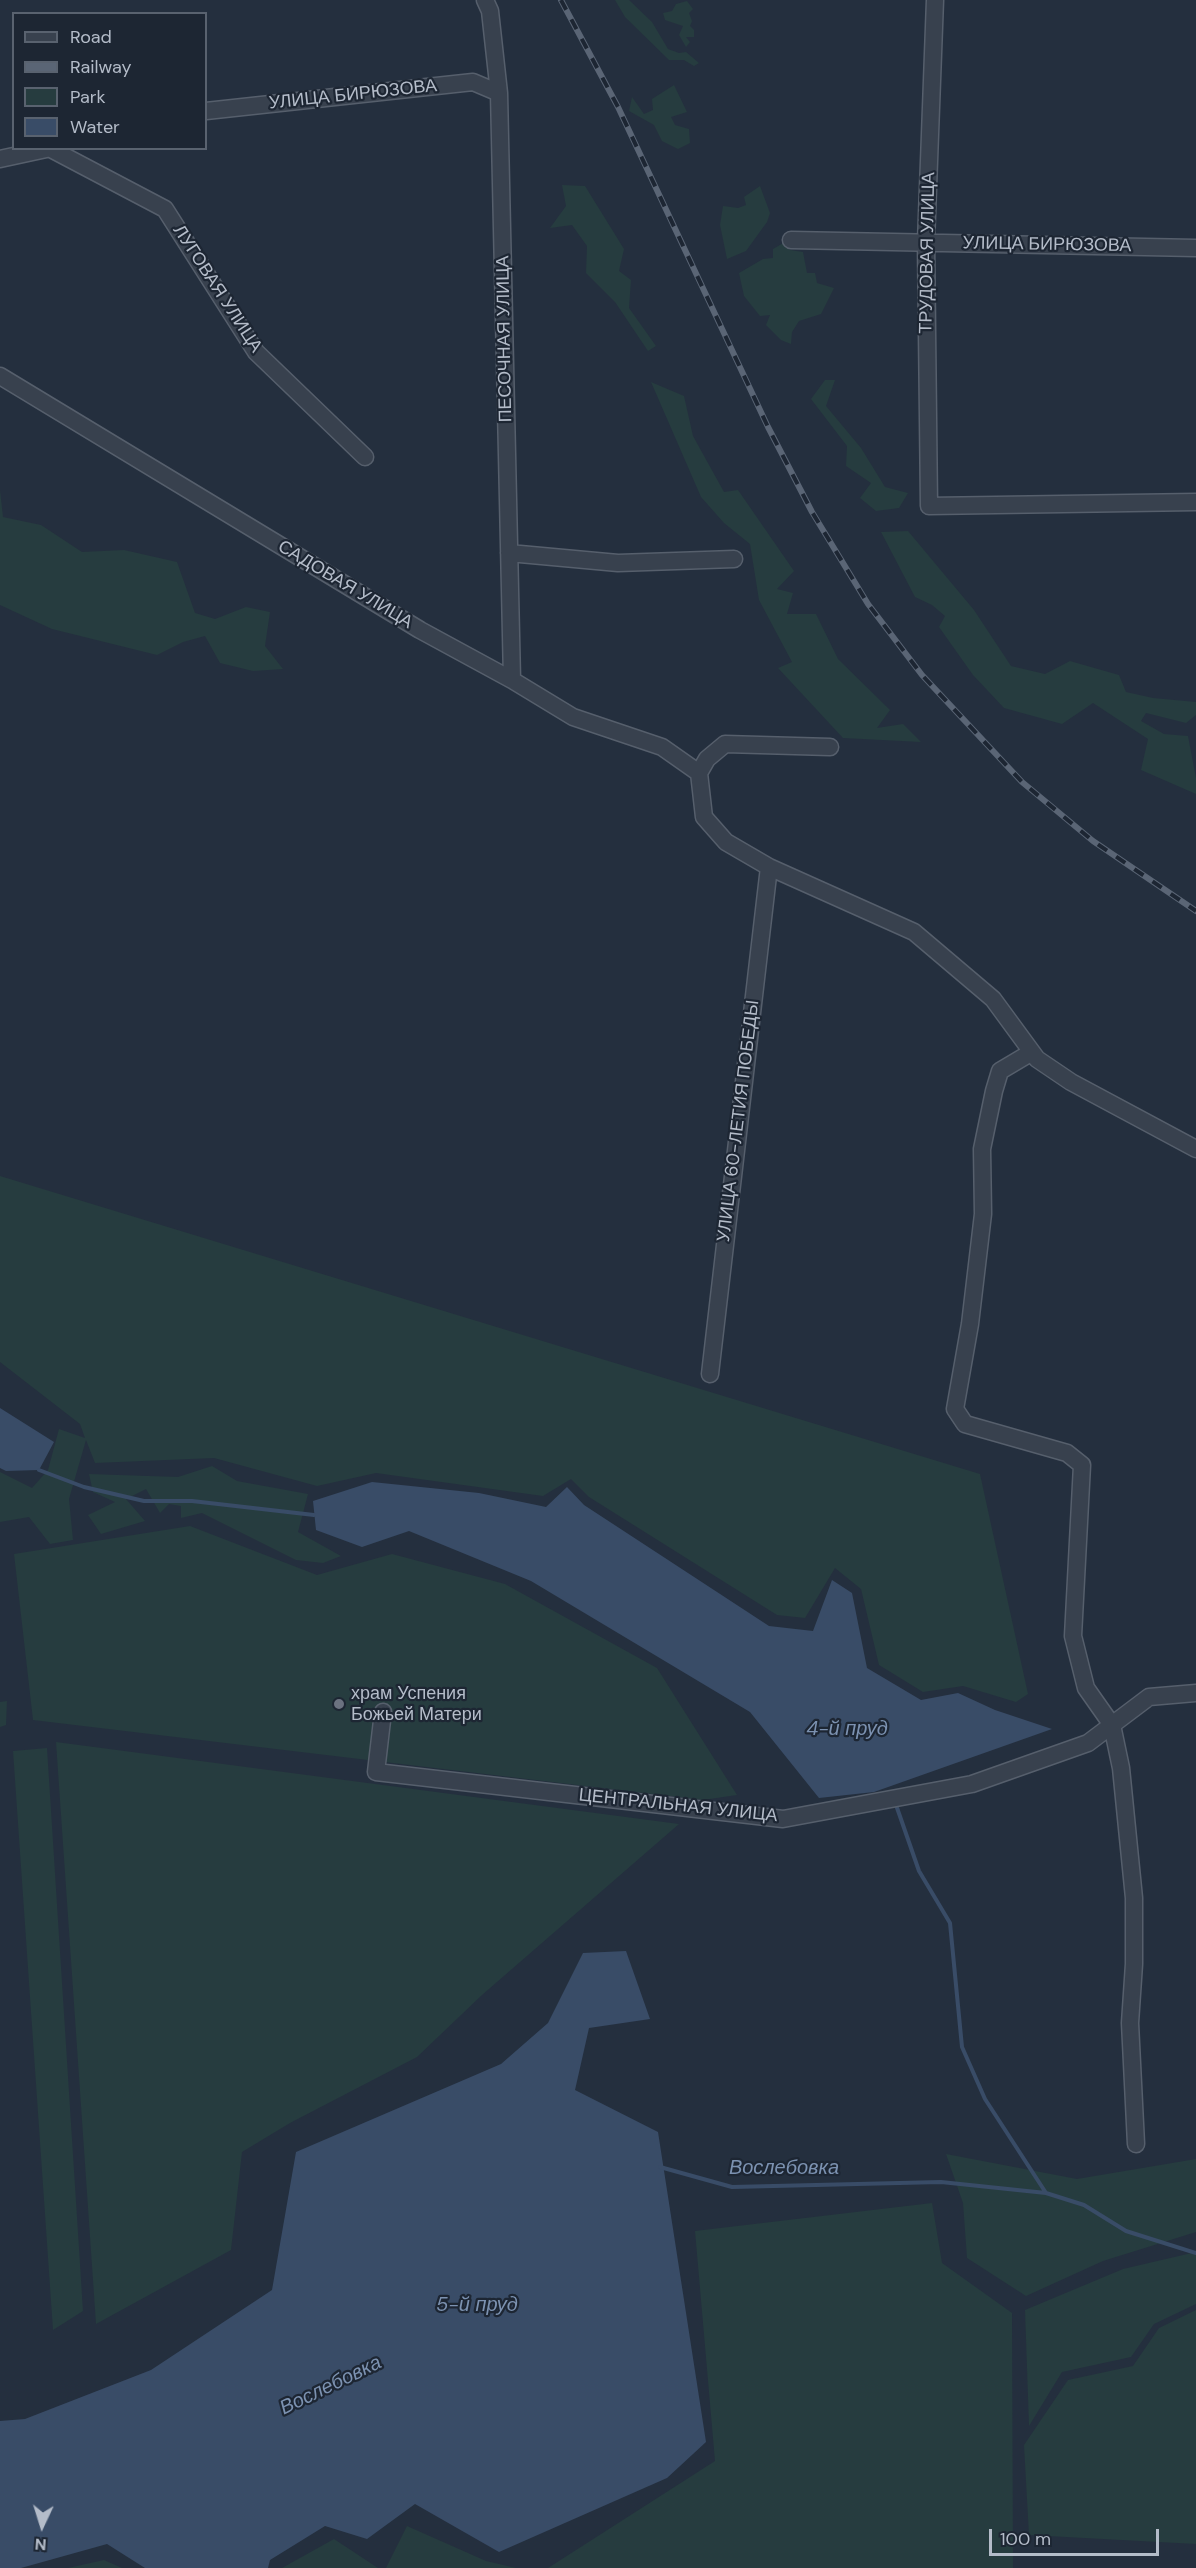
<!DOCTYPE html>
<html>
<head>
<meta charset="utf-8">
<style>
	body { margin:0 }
	#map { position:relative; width:1196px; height:2568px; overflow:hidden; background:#242f3e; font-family:"DM Sans",sans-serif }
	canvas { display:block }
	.legend { position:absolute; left:12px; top:12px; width:195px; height:138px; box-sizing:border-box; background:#1d2633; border:2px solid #59626f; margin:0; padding:8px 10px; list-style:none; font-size:18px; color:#b4bcc9 }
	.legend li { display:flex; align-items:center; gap:12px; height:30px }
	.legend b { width:30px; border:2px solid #59626f }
	.north { position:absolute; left:12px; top:2496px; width:60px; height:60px; -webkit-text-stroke:4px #1d2633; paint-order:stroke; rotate:184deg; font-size:16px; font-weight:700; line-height:24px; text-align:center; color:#b4bcc9 }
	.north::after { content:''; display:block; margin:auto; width:21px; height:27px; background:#b4bcc9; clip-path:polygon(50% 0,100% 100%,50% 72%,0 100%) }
	.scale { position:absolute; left:989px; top:2529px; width:170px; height:27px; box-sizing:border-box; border:3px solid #b4bcc9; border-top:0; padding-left:8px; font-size:18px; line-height:21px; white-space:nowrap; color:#b4bcc9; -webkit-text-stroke:4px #1d2633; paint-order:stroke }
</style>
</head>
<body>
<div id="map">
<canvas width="1196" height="2568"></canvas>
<ul class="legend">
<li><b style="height:8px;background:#38414e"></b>Road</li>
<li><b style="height:8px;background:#5a6575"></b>Railway</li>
<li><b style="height:16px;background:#263c3f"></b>Park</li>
<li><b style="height:16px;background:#394c67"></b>Water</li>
</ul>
<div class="north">N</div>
<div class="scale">100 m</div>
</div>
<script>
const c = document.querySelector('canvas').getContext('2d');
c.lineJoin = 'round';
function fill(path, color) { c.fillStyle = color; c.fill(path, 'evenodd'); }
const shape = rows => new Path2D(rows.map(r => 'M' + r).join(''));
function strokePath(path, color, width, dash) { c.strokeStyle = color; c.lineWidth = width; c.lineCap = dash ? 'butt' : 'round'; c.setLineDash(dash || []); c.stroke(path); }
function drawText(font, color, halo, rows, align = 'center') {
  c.font = font + ' "DM Sans",sans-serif'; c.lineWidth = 4.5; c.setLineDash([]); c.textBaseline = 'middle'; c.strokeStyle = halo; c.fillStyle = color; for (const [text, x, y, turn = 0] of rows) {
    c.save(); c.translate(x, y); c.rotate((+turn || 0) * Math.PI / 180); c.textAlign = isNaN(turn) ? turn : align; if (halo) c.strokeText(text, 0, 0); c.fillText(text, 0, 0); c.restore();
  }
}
fill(shape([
	[615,0,629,0,652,22,668,49,679,53,686,52,699,63,694,66,684,60,669,60,625,17],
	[687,1,693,9,689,13,692,21,690,26,694,30,694,37,686,37,690,42,686,47,679,35,683,26,665,20,663,13,672,11,676,4],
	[674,85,687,112,671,117,675,125,689,129,690,143,678,149,662,141,654,125,629,111,632,97,644,114,653,110,652,99],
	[562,185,585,186,624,249,619,271,631,280,629,308,656,346,648,351,615,302,586,273,587,246,572,225,550,228,566,206],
	[760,186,770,213,767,222,746,251,727,259,720,225,723,206,738,208,746,205,744,197],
	[785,242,790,250,803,252,807,273,815,273,817,283,834,288,821,314,799,321,792,332,791,344,781,340,766,325,770,315,760,316,744,296,739,273,763,259,773,258,773,249],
	[825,380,835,380,826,406,861,448,885,487,908,493,899,508,876,511,860,498,871,483,846,466,847,446,811,399],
	[651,382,684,396,693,436,724,492,738,490,794,571,777,589,793,593,787,614,816,614,838,659,890,710,877,728,903,724,921,742,843,738,778,668,792,662,759,600,750,544,724,523,701,497],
	[0,490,3,517,41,525,82,552,124,550,177,562,195,613,215,619,246,607,270,612,265,646,283,669,253,671,220,663,205,636,183,642,157,655,52,629,0,605],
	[908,531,974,610,1011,666,1045,674,1070,661,1119,675,1126,692,1153,698,1196,702,1196,715,1186,723,1146,713,1141,721,1164,734,1188,736,1196,778,1196,794,1141,770,1148,739,1093,703,1062,724,1004,708,973,675,939,627,945,616,932,605,915,597,881,532],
	[0,1176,980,1474,1028,1694,1016,1702,963,1686,923,1692,879,1665,861,1589,835,1568,805,1618,777,1615,589,1497,571,1479,543,1496,376,1473,317,1486,214,1458,95,1463,86,1440,69,1499,73,1540,50,1544,29,1517,0,1522,0,1472,32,1488,48,1470,59,1429,85,1438,80,1424,0,1362],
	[212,1466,237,1481,308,1494,298,1532,341,1556,323,1563,296,1560,202,1513,181,1518,181,1506,169,1504,160,1513,146,1489,126,1499,145,1521,101,1534,88,1515,115,1502,93,1492,89,1474,178,1477],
	[190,1526,317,1575,392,1554,505,1584,657,1668,737,1795,703,1800,33,1720,14,1554],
	[7,1701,6,1725,0,1727,0,1702],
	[56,1742,679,1824,482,1995,417,2057,290,2123,242,2152,231,2250,96,2324],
	[47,1748,83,2311,53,2330,13,1751],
	[946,2154,1077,2179,1196,2159,1196,2232,1103,2261,1026,2296,967,2258,963,2203],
	[932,2203,942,2263,1012,2313,1013,2568,548,2568,715,2461,695,2231],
	[1196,2252,1196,2304,1154,2324,1131,2357,1062,2372,1029,2426,1025,2310,1123,2269],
	[1196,2310,1196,2544,1029,2535,1024,2445,1068,2380,1133,2366,1159,2328],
	[407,2526,486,2561,516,2568,386,2568],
	[334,2539,378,2568,282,2568],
	[104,2560,122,2568,68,2568]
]), '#263c3f');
fill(shape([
	[0,1408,54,1442,39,1470,6,1471,0,1468],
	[372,1482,479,1493,546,1507,567,1487,584,1505,769,1626,813,1631,832,1580,852,1593,867,1668,921,1700,958,1693,995,1710,1052,1729,874,1792,819,1798,750,1712,531,1581,409,1531,362,1547,316,1530,313,1501],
	[626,1951,650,2019,589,2028,575,2090,658,2132,706,2442,667,2478,499,2552,415,2504,367,2539,325,2526,270,2560,268,2568,145,2568,107,2544,21,2568,0,2568,0,2421,25,2419,151,2370,272,2290,296,2152,501,2064,548,2023,583,1953]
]), '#394c67');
strokePath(shape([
	[39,1470,84,1487,144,1501,192,1501,314,1515],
	[895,1802,919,1871,950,1923,962,2047,985,2099,1046,2193],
	[660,2167,732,2187,941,2182,1046,2193,1084,2205,1126,2231,1196,2253]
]), '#394c67', 4);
const minor = shape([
	[485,0,490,11,499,93,512,680],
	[935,0,926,242,929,506,1196,502],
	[206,111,473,82,499,93],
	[51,149,165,209,256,352,365,457],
	[0,159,51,148],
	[791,240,1196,248],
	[0,376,420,630,512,680,573,717,662,747,699,773],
	[509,553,618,563,734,559],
	[830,747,725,744,707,759,699,773,704,817,726,842,769,867,914,932,993,999,1037,1059,1071,1082,1196,1149],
	[1032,1052,1000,1071,994,1091,982,1149,983,1214,970,1324,955,1409,965,1424,1067,1453,1082,1465,1073,1636,1086,1688,1112,1725,1121,1768,1134,1898,1134,1964,1130,2023,1136,2144],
	[710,1374,769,867],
	[383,1712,376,1772,783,1819,972,1784,1088,1743,1149,1697,1196,1693]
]);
strokePath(minor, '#565f6c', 19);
strokePath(minor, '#38414e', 16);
const rail = shape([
	[561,0,618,107,768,427,812,512,868,604,922,675,1022,782,1093,841,1196,911]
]);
strokePath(rail, '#5a6575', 6);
strokePath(rail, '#1d2633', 4, [11]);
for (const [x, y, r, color] of [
	[339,1704,6,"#6b7280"]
]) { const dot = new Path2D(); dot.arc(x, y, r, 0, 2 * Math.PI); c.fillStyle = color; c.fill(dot); strokePath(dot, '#1d2633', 2); }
drawText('18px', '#b4bcc9', '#1d2633', [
	["УЛИЦА БИРЮЗОВА",353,95,-6],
	["УЛИЦА БИРЮЗОВА",1047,245,1],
	["ТРУДОВАЯ УЛИЦА",928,253,-89],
	["ЛУГОВАЯ УЛИЦА",217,289,57],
	["ПЕСОЧНАЯ УЛИЦА",505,339,-91],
	["САДОВАЯ УЛИЦА",345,585,31],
	["УЛИЦА 60-ЛЕТИЯ ПОБЕДЫ",739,1121,-83],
	["ЦЕНТРАЛЬНАЯ УЛИЦА",678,1806,6]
]);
drawText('18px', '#b4bcc9', '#1d2633', [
	["храм Успения",351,1694],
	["Божьей Матери",351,1715]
], 'left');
drawText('italic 20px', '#7c92b1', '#1d2633', [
	["4-й пруд",847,1730],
	["Вослебовка",784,2169],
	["5-й пруд",477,2306],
	["Вослебовка",331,2386,-26]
]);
</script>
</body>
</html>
